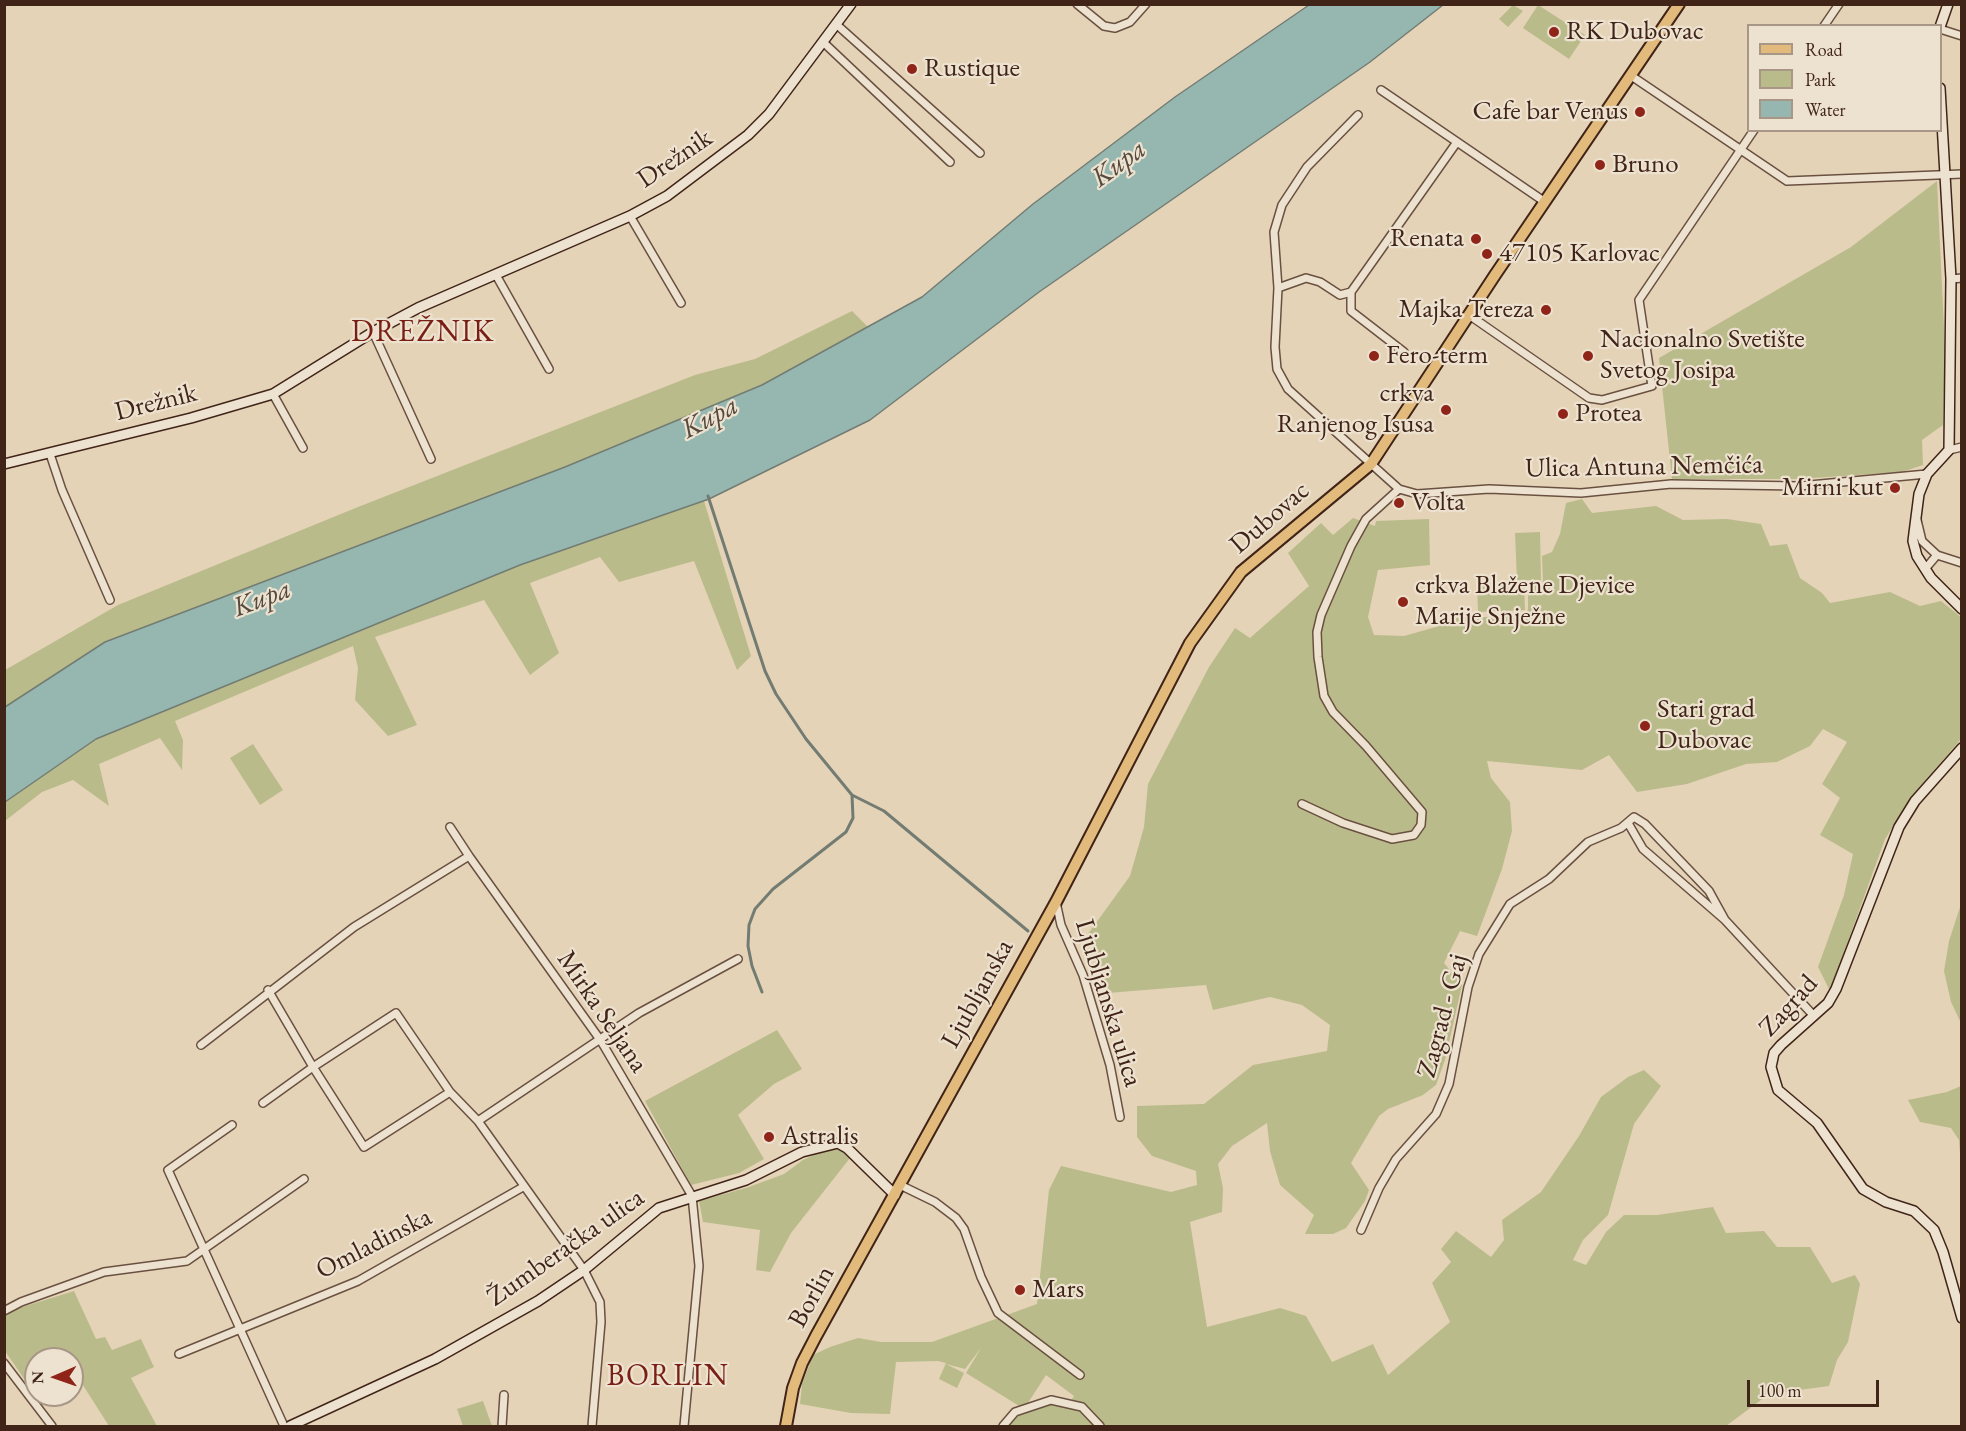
<!DOCTYPE html>
<html>
<head>
<meta charset="utf-8">
<style>
	body { margin:0 }
	#map { position:relative; width:1966px; height:1431px; overflow:hidden; background:#e4d3b7; font-family:"EB Garamond",serif }
	canvas { display:block }
	.frame { position:absolute; inset:0; border:6px solid #412418; pointer-events:none }
	.legend { position:absolute; left:1747px; top:24px; width:195px; height:108px; box-sizing:border-box; background:#ede2d0; border:2px solid #a89686; margin:0; padding:8px 10px; list-style:none; font-size:18px; color:#412418 }
	.legend li { display:flex; align-items:center; gap:12px; height:30px }
	.legend b { width:30px; border:2px solid #a89686 }
	.north { position:absolute; left:24px; top:1347px; width:60px; height:60px; box-sizing:border-box; background:#ede2d0; border:2px solid #a89686; border-radius:50%; rotate:268deg; font-size:16px; font-weight:700; line-height:24px; text-align:center; color:#412418 }
	.north::after { content:''; display:block; margin:auto; width:21px; height:27px; background:#8f2418; clip-path:polygon(50% 0,100% 100%,50% 72%,0 100%) }
	.scale { position:absolute; left:1747px; top:1380px; width:132px; height:27px; box-sizing:border-box; border:3px solid #412418; border-top:0; padding-left:8px; font-size:18px; line-height:21px; white-space:nowrap; color:#412418; -webkit-text-stroke:4px #ede2d0; paint-order:stroke }
</style>
</head>
<body>
<div id="map">
<canvas width="1966" height="1431"></canvas>
<div class="frame"></div>
<ul class="legend">
<li><b style="height:8px;background:#e2ba7c"></b>Road</li>
<li><b style="height:16px;background:#babb8a"></b>Park</li>
<li><b style="height:16px;background:#95b7b0"></b>Water</li>
</ul>
<div class="north">N</div>
<div class="scale">100 m</div>
</div>
<script>
const c = document.querySelector('canvas').getContext('2d');
c.lineJoin = 'round';
function fill(path, color) { c.fillStyle = color; c.fill(path, 'evenodd'); }
const shape = rows => new Path2D(rows.map(r => 'M' + r).join(''));
function strokePath(path, color, width, dash) { c.strokeStyle = color; c.lineWidth = width; c.lineCap = dash ? 'butt' : 'round'; c.setLineDash(dash || []); c.stroke(path); }
function drawText(font, color, halo, rows, align = 'center') {
  c.font = font + ' "EB Garamond",serif'; c.lineWidth = 4.5; c.setLineDash([]); c.textBaseline = 'middle'; c.strokeStyle = halo; c.fillStyle = color; for (const [text, x, y, turn = 0] of rows) {
    c.save(); c.translate(x, y); c.rotate((+turn || 0) * Math.PI / 180); c.textAlign = isNaN(turn) ? turn : align; if (halo) c.strokeText(text, 0, 0); c.fillText(text, 0, 0); c.restore();
  }
}
fill(shape([
	[1513,5,1523,11,1508,27,1499,19],
	[1538,5,1585,35,1569,59,1523,28],
	[1937,181,1945,349,1943,425,1922,440,1923,465,1902,472,1798,479,1672,479,1659,358,1851,247],
	[852,311,868,327,762,385,565,467,105,642,5,707,5,670,118,605,358,507,695,375,755,359],
	[1582,499,1592,513,1656,506,1683,520,1727,519,1761,524,1770,546,1787,544,1800,578,1822,593,1830,603,1890,592,1920,606,1941,601,1961,617,1961,739,1916,791,1885,839,1830,991,1818,967,1844,895,1853,854,1820,835,1840,798,1822,784,1847,742,1823,729,1810,746,1777,762,1746,764,1687,784,1637,792,1609,755,1582,770,1487,761,1491,778,1510,802,1512,831,1502,869,1477,936,1460,931,1444,963,1462,985,1445,1060,1436,1085,1423,1095,1388,1109,1379,1116,1351,1163,1369,1190,1365,1201,1346,1228,1333,1234,1305,1234,1314,1215,1280,1185,1270,1151,1267,1123,1232,1146,1218,1164,1223,1188,1222,1212,1190,1222,1207,1327,1280,1308,1306,1316,1332,1362,1373,1344,1388,1375,1450,1322,1432,1283,1451,1262,1441,1249,1456,1231,1491,1257,1504,1240,1502,1220,1541,1192,1579,1136,1601,1097,1628,1077,1644,1070,1661,1086,1634,1124,1608,1215,1583,1240,1573,1260,1586,1265,1606,1232,1624,1215,1657,1215,1713,1207,1726,1233,1764,1231,1777,1247,1810,1247,1832,1283,1855,1275,1860,1284,1848,1342,1837,1360,1829,1386,1769,1394,1726,1426,1006,1426,1018,1415,1049,1401,1070,1403,1074,1396,1046,1375,1024,1409,966,1373,981,1348,965,1369,946,1364,964,1373,957,1388,939,1379,946,1363,938,1361,896,1362,890,1414,851,1413,800,1404,802,1384,813,1355,830,1347,858,1338,881,1342,932,1342,1037,1304,1049,1190,1061,1166,1171,1192,1197,1185,1196,1171,1152,1156,1137,1137,1137,1106,1204,1104,1253,1065,1327,1051,1330,1025,1302,1005,1270,997,1213,1010,1206,985,1108,993,1088,934,1130,876,1144,827,1148,784,1209,667,1235,628,1250,638,1309,586,1288,553,1321,523,1333,535,1353,518,1375,526,1376,521,1429,519,1430,565,1378,570,1368,617,1374,635,1404,636,1436,627,1453,618,1522,616,1528,610,1528,584,1543,583,1542,556,1552,552,1560,534,1566,503],
	[704,501,751,656,737,670,694,561,619,582,600,557,530,583,559,653,530,675,484,600,375,637,417,725,388,736,355,700,358,668,353,646,175,721,183,740,182,770,160,738,99,764,109,806,73,780,42,792,5,821,4,802,95,739,530,561],
	[1540,532,1541,580,1517,580,1515,533],
	[1524,583,1525,610,1478,612,1477,584],
	[253,744,283,790,260,805,230,758],
	[1961,904,1962,1023,1961,1023,1951,1002,1944,971,1949,941],
	[777,1030,802,1069,774,1084,738,1115,764,1159,739,1173,691,1185,645,1101],
	[1961,1086,1961,1167,1959,1140,1951,1128,1920,1122,1908,1100,1947,1092],
	[839,1149,850,1158,791,1233,770,1272,756,1270,760,1230,703,1222,699,1201,749,1187,784,1174,803,1160,824,1150],
	[74,1291,96,1339,105,1337,112,1350,141,1339,154,1367,131,1378,157,1426,109,1426,72,1368,72,1359,36,1359,36,1382,29,1386,5,1351,5,1316,19,1308],
	[483,1401,492,1426,463,1426,457,1409]
]), '#babb8a');
const water = shape([
	[1309,5,1443,5,1370,62,1039,292,870,420,709,499,520,565,96,739,5,802,5,707,105,642,565,467,762,385,922,297,1033,204,1175,97,1309,5]
]);
fill(water, '#95b7b0');
strokePath(water, '#737c73', 1.5);
strokePath(shape([
	[708,496,765,671,776,694,806,739,852,795,853,818,846,832,773,889,755,909,749,925,748,946,752,966,762,992],
	[852,795,884,811,1028,931]
]), '#737c73', 3);
const street = shape([
	[1077,4,1104,26,1115,28,1130,22,1146,4],
	[836,24,980,153],
	[1824,26,1839,4],
	[1940,29,1962,36],
	[823,42,950,162],
	[1630,75,1787,181,1962,174],
	[1381,90,1545,202],
	[1358,115,1307,167,1282,205,1274,232,1278,288,1275,347,1277,369,1288,389,1399,489,1417,494,1489,489,1581,493,1671,484,1799,486,1927,474],
	[630,216,681,303],
	[496,275,549,369],
	[1951,279,1962,278],
	[1278,288,1306,278,1320,282,1340,295,1351,292,1457,142],
	[1351,292,1351,311,1404,352],
	[1469,315,1589,398,1602,400,1652,386,1639,300,1754,130],
	[373,332,431,459],
	[273,394,303,448],
	[1949,450,1962,447],
	[50,454,62,490,110,600],
	[1917,520,1922,541,1937,555],
	[1925,569,1937,555,1962,563],
	[1302,804,1343,823,1392,839,1414,835,1421,825,1422,812,1366,746,1333,712,1324,696,1318,657,1317,632,1321,615,1351,546,1366,519,1399,489],
	[1628,823,1643,849,1725,920,1814,1016],
	[450,827,469,856],
	[1056,902,1061,925,1083,975,1110,1065,1120,1117],
	[268,990,313,1067,396,1013,450,1092,478,1121,584,1270,600,1302,601,1322,592,1426],
	[201,1045,354,927,469,856,601,1041,692,1196,699,1266,684,1426],
	[263,1103,313,1067,364,1147,450,1092],
	[478,1121,639,1013,738,959],
	[232,1125,168,1170,284,1426],
	[900,1185,935,1202,956,1218,964,1229,981,1277,998,1313,1080,1375],
	[1361,1230,1379,1188,1396,1159,1436,1114,1449,1084,1468,987,1479,954,1510,904,1549,879,1588,842,1621,828,1634,817,1645,824,1709,891,1725,920],
	[4,1311,21,1302,104,1272,187,1261,304,1179],
	[179,1354,358,1281,523,1187],
	[4,1363,52,1426],
	[502,1426,504,1395],
	[1003,1426,1015,1412,1051,1400,1082,1407,1100,1426]
]);
const secondary = shape([
	[1940,27,1948,4],
	[1940,88,1951,279,1949,450,1927,474,1919,494,1913,541,1917,556,1931,578,1962,609],
	[4,464,191,418,273,394,373,332,418,308,630,216,667,196,748,135,769,114,851,4],
	[1962,748,1915,801,1899,827,1836,989,1828,1003,1781,1045,1774,1053,1771,1067,1778,1090,1817,1123,1863,1189,1886,1202,1914,1211,1934,1230,1943,1252,1962,1318],
	[290,1426,435,1359,538,1301,584,1270,659,1208,746,1180,802,1152,838,1143,847,1148,895,1195]
]);
const primary = shape([
	[786,1426,793,1388,802,1363,816,1336,1056,902,1190,643,1241,572,1371,464,1495,275,1679,4]
]);
strokePath(street, '#6a5040', 10);
strokePath(secondary, '#412418', 12);
strokePath(primary, '#412418', 14);
strokePath(street, '#ede2d0', 7);
strokePath(secondary, '#ede2d0', 9);
strokePath(primary, '#e2ba7c', 10);
for (const [x, y, r, color] of [
	[1554,32,6,"#8f2418"],
	[912,69,6,"#8f2418"],
	[1640,112,6,"#8f2418"],
	[1600,165,6,"#8f2418"],
	[1476,239,6,"#8f2418"],
	[1487,254,6,"#8f2418"],
	[1546,310,6,"#8f2418"],
	[1374,356,6,"#8f2418"],
	[1588,356,6,"#8f2418"],
	[1446,410,6,"#8f2418"],
	[1563,414,6,"#8f2418"],
	[1895,488,6,"#8f2418"],
	[1399,503,6,"#8f2418"],
	[1403,602,6,"#8f2418"],
	[1645,726,6,"#8f2418"],
	[769,1137,6,"#8f2418"],
	[1020,1290,6,"#8f2418"]
]) { const dot = new Path2D(); dot.arc(x, y, r, 0, 2 * Math.PI); c.fillStyle = color; c.fill(dot); strokePath(dot, '#ede2d0', 2); }
drawText('27px', '#412418', '#ede2d0', [
	["RK Dubovac",1566,32],
	["Rustique",924,69],
	["Cafe bar Venus",1628,112,"right"],
	["Bruno",1612,165],
	["Renata",1464,239,"right"],
	["47105 Karlovac",1499,254],
	["Majka Tereza",1534,310,"right"],
	["Nacionalno Svetište",1600,340],
	["Svetog Josipa",1600,371],
	["Fero-term",1386,356],
	["crkva",1434,394,"right"],
	["Ranjenog Isusa",1434,425,"right"],
	["Protea",1575,414],
	["Mirni kut",1883,488,"right"],
	["Volta",1411,503],
	["crkva Blažene Djevice",1415,586],
	["Marije Snježne",1415,617],
	["Stari grad",1657,710],
	["Dubovac",1657,741],
	["Astralis",781,1137],
	["Mars",1032,1290]
], 'left');
drawText('27px', '#412418', '#ede2d0', [
	["Drežnik",675,159,-34],
	["Drežnik",156,403,-14],
	["Ulica Antuna Nemčića",1644,467,-1],
	["Dubovac",1270,518,-41],
	["Ljubljanska",978,994,-61],
	["Ljubljanska ulica",1108,1003,73],
	["Zagrad",1789,1006,-48],
	["Mirka Seljana",602,1012,56],
	["Zagrad - Gaj",1443,1016,-75],
	["Omladinska",374,1244,-27],
	["Žumberačka ulica",566,1248,-35],
	["Borlin",812,1297,-61]
]);
drawText('italic 28px', '#56493e', '#ede2d0', [
	["Kupa",1119,164,-36],
	["Kupa",710,418,-28],
	["Kupa",262,599,-21]
]);
c.letterSpacing = '1.5px';
drawText('30px', '#7a1f14', '#ede2d0', [
	["DREŽNIK",423,333],
	["BORLIN",668,1377]
]);
c.letterSpacing = '0px';
</script>
</body>
</html>
